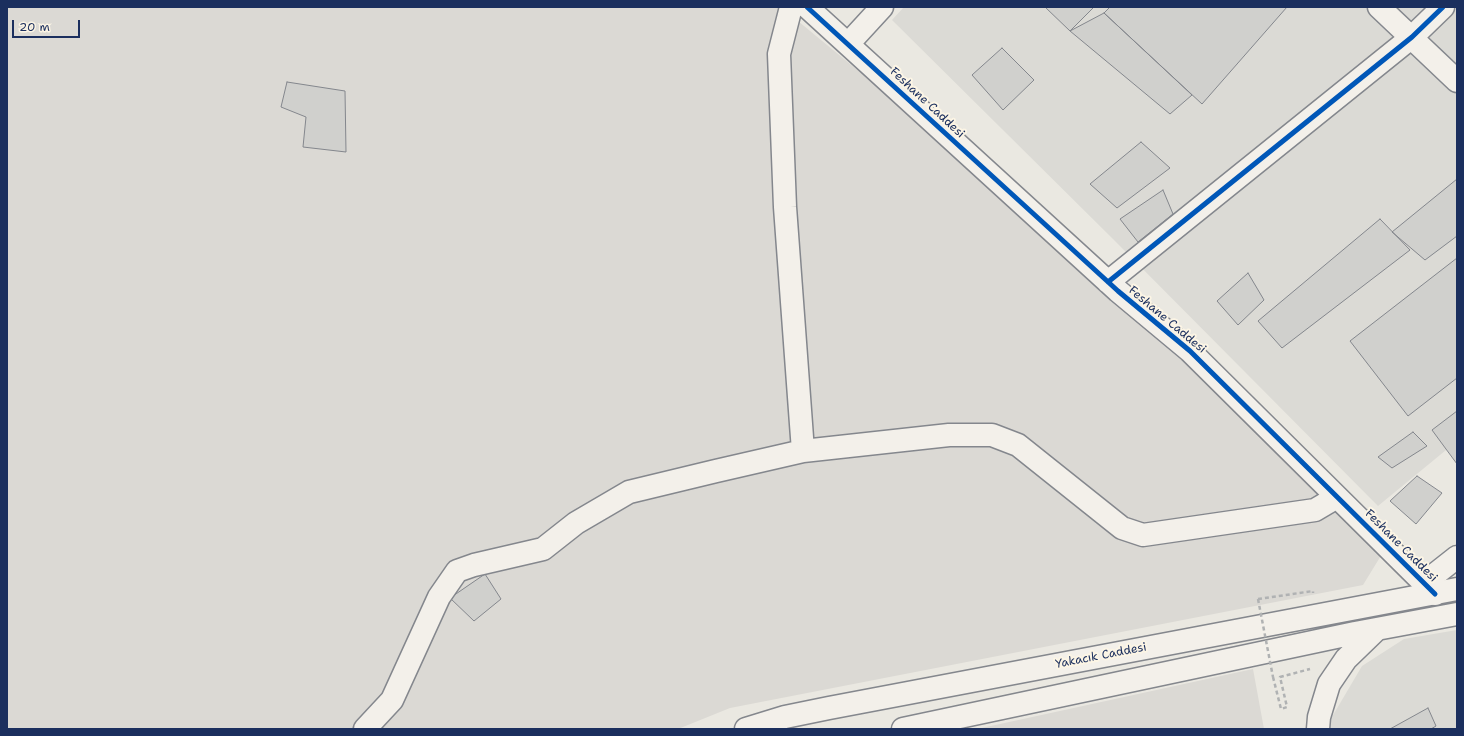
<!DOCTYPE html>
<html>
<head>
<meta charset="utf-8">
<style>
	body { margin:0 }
	#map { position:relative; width:1464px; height:736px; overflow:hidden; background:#eae8e1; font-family:"Shantell Sans",sans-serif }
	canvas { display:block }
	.frame { position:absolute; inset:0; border:8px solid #1b2f5e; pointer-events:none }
	.scale { position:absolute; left:12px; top:20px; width:68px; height:18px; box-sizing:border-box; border:2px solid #1b2f5e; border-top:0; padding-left:5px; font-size:12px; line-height:14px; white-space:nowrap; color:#1b2f5e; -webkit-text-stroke:3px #fcf5e5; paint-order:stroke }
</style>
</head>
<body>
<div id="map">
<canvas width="1464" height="736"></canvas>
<div class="frame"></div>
<div class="scale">20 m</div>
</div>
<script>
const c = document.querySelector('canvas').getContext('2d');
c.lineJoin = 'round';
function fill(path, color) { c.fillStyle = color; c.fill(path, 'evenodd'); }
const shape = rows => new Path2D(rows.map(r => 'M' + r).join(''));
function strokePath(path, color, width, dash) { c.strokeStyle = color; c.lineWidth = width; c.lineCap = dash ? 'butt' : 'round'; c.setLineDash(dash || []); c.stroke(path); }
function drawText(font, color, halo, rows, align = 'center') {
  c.font = font + ' "Shantell Sans",sans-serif'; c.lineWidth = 4; c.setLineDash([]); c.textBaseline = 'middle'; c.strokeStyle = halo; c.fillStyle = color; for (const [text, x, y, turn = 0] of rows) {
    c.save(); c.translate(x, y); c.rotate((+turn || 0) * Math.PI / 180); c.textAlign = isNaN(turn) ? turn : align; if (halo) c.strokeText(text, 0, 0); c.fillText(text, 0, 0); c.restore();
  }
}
fill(shape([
	[904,7,1457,7,1457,441,1378,506,1113,239,892,20],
	[1457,630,1457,729,1329,729,1329,722,1362,666,1404,639]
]), '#dbdad5');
fill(shape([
	[7,7,781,7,1045,225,1382,554,1363,585,730,708,678,729,7,729],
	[1253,669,1264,729,977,729]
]), '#dbd9d4');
const building = shape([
	[1045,7,1094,7,1070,31,1045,7],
	[1110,7,1287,7,1202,104,1104,13,1110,7],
	[1104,13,1192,95,1170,114,1070,31,1104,13],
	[1002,48,1034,80,1003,110,972,75,1002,48],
	[287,82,345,91,346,152,303,147,306,117,281,107,287,82],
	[1141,142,1170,168,1117,208,1090,184,1141,142],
	[1457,179,1457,236,1425,260,1392,232,1457,179],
	[1163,190,1173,214,1138,242,1120,219,1163,190],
	[1380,219,1410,250,1282,348,1258,321,1380,219],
	[1457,258,1457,378,1408,416,1350,341,1457,258],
	[1248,273,1264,300,1238,325,1217,301,1248,273],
	[1457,411,1457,464,1432,430,1457,411],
	[1413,432,1427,446,1392,468,1378,457,1413,432],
	[1417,476,1442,493,1416,524,1390,501,1417,476],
	[485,574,501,599,474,621,450,598,485,574],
	[1428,708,1436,726,1431,729,1390,729,1428,708]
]);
fill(building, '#d0d0cd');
strokePath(building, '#84878d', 1);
const minor = shape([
	[793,7,790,11,779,54,785,207,803,451],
	[807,7,1118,291,1190,351,1435,594],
	[1379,7,1457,81],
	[848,44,882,7],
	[1108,282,1412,37,1443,7],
	[1424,583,1457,557],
	[365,729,392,700,439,597,457,571,474,565,543,549,576,523,629,492,716,471,803,451,949,435,992,435,1018,445,1122,528,1143,535,1315,510,1337,497]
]);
const major = shape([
	[746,729,785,717,829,708,1457,589],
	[903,729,1355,633,1457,614],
	[1318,729,1319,717,1329,684,1346,659,1377,629]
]);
strokePath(minor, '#84878d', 25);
strokePath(major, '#84878d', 25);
strokePath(shape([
	[1258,599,1313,591,1313,593],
	[1273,677,1281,709,1287,707,1280,677,1310,669]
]), '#b0b2b3', 2.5, [4, 3]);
strokePath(minor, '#f3f0ea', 22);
strokePath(major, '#f3f0ea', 22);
strokePath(shape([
	[1258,599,1273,677]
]), '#b0b2b3', 2.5, [4, 3]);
strokePath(shape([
	[807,7,1118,291,1190,351,1435,594],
	[1108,282,1412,37,1443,7]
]), '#0057b8', 5);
drawText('12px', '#1b2f5e', '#fcf5e5', [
	["Feshane Caddesi",927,103,43],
	["Feshane Caddesi",1167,320,40],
	["Feshane Caddesi",1401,546,45],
	["Yakacık Caddesi",1101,656,-11]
]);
</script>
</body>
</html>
